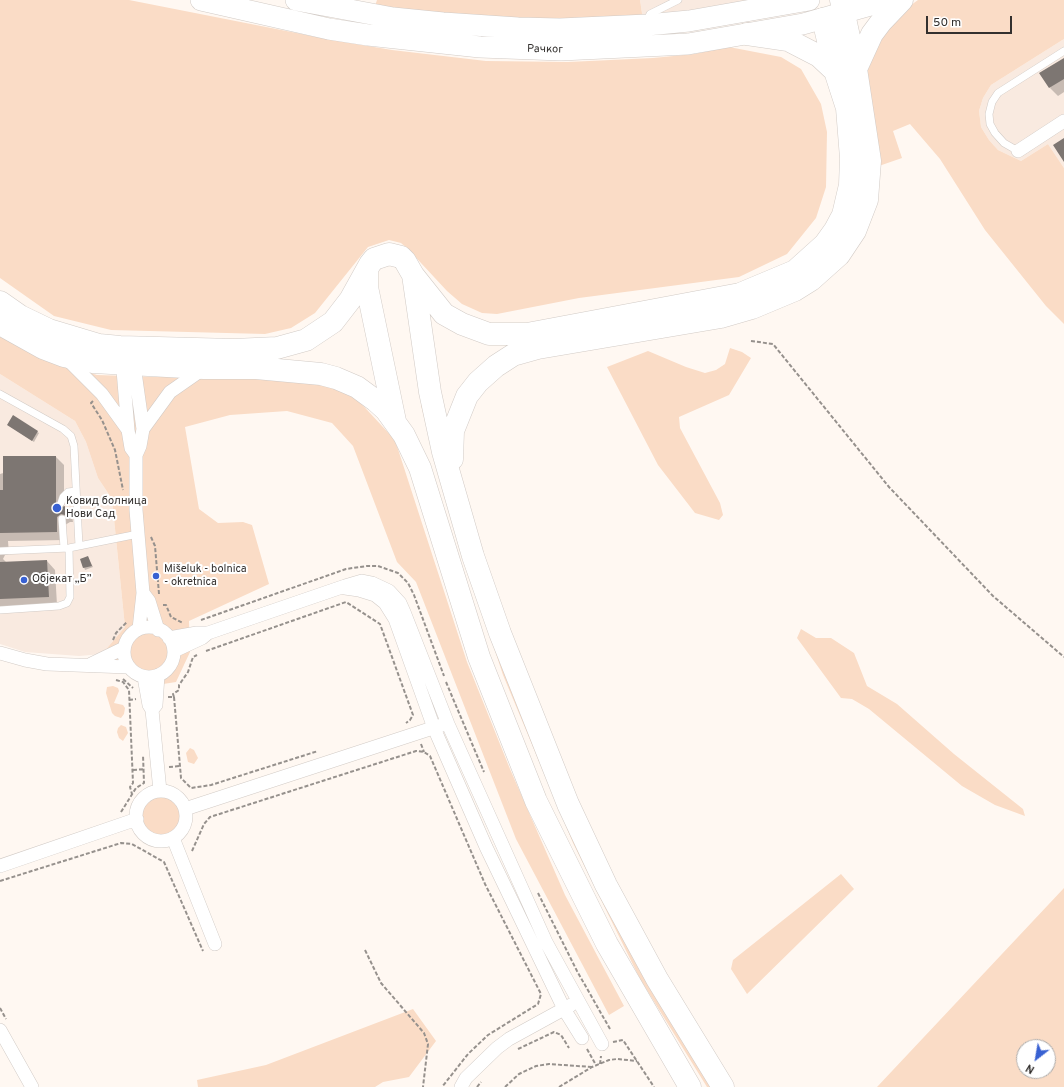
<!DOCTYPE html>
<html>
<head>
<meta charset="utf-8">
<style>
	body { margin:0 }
	#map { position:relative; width:1064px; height:1087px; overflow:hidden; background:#fff8f2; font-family:Overpass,sans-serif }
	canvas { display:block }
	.north { position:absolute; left:1016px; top:1039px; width:40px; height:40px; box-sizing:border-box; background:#fff; border:1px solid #adacab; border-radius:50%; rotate:211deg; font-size:11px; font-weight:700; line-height:16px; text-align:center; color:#33302e }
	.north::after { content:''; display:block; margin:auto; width:14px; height:18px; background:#3861d2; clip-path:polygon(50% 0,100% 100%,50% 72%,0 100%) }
	.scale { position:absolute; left:926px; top:16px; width:86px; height:18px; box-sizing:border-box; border:2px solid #33302e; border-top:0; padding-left:5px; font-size:12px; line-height:14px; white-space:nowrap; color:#33302e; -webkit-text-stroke:3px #fff; paint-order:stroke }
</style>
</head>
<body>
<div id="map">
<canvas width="1064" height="1087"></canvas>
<div class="north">N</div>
<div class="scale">50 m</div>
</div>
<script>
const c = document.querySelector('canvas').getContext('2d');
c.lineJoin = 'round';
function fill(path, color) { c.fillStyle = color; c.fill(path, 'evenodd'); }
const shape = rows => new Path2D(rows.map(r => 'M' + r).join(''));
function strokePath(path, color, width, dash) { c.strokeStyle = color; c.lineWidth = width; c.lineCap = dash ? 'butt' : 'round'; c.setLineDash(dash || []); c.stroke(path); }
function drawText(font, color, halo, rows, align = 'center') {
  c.font = font + ' Overpass,sans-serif'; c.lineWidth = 4; c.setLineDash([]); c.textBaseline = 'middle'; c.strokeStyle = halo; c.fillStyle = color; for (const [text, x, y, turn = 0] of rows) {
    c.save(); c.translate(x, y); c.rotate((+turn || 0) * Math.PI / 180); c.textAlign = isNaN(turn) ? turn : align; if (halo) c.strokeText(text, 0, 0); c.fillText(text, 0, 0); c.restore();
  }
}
fill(shape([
	[640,0,772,0,643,20],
	[1064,39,1064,168,1048,144,1021,161,998,150,989,140,981,127,979,111,983,98,991,85],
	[0,374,75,421,86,442,98,478,112,499,125,627,102,654,79,656,25,652,0,644]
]), '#f9eae0');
fill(shape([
	[0,0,129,0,332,40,392,50,486,61,568,62,653,58,694,54,729,47,781,57,801,69,821,104,827,132,826,187,816,218,787,254,739,277,579,298,497,314,482,313,462,304,447,291,408,249,401,243,389,240,368,247,315,313,291,328,265,334,111,330,54,316,0,278],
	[377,0,640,0,643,20,564,30,373,12],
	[918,0,1064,0,1064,39,991,85,983,98,979,111,981,127,989,140,998,150,1021,161,1048,144,1064,168,1064,324,1046,306,985,230,940,159,910,124,893,131,902,158,876,167,864,70,893,18],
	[0,331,40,357,97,375,157,377,282,376,324,383,356,398,395,440,467,662,510,769,565,895,624,1006,609,1015,516,839,416,582,397,562,353,446,332,423,287,411,230,415,185,427,199,509,218,523,243,522,252,525,269,584,189,621,190,652,176,682,144,687,102,654,125,627,112,499,98,478,86,442,75,421,0,374],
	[730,348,742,352,751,358,729,395,679,417,680,428,720,503,723,515,719,520,695,513,658,465,607,367,648,351,686,367,705,373,716,370,725,364],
	[426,404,508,674,713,1087,707,1087,640,979,573,843,503,675,447,505,421,405],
	[801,629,816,638,831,638,854,653,867,686,897,704,954,754,1023,809,1025,816,995,805,962,786,869,709,852,699,841,698,797,638],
	[113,686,118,688,119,691,114,703,123,705,125,708,124,714,121,718,115,716,112,713,106,693,107,687],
	[121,725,126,727,128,733,123,741,119,738,117,732,118,728],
	[190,748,194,750,198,758,194,764,188,762,186,753],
	'141 816a21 21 0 1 1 42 0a21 21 0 1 1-42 0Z',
	[841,874,854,889,747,994,731,969,733,960],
	[1064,888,1064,1087,877,1087],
	[1024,1047,1048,1047,1048,1071,1024,1071],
	[413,1009,436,1041,409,1077,383,1082,375,1087,198,1087,197,1080,266,1065]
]), '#fadcc6');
fill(shape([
	[1064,59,1064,92,1058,96,1050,88],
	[13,417,39,433,34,442,8,425],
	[56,457,64,465,64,507,72,516,73,522,70,522,65,525,65,540,8,541,9,554,5,555,3,559,7,563,47,561,55,570,57,605,0,607,0,474],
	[88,557,93,567,85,570,81,559]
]), '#0003');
fill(shape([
	[1064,58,1064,79,1049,88,1039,73],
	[1064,138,1064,162,1053,145],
	[13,415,38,431,32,441,7,425],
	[3,456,56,456,56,504,60,508,65,506,65,515,61,514,57,517,57,532,0,533,0,490,3,490],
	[88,556,92,566,83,568,80,559],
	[47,560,49,597,0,599,0,562]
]), '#7d7672');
const service = shape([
	[646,22,650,14,678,0],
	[1018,151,1004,143,995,133,990,124,989,114,992,102,998,93,1064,51],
	[0,394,63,429,71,436,74,446,79,546],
	[61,503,63,497,68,492,76,491],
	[62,519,64,548],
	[0,551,69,548,138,534],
	[0,610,59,606,67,603,70,597,69,548]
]);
const minor = shape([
	[1018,151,1064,121],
	[122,358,128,430,131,448,136,455],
	[133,358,143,429,140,446,136,455,136,510,143,593,139,629],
	[67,359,102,394,128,430],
	[143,429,170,392,203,369],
	[345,588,359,590,375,595,385,603,395,619,434,728,486,847,564,1009,582,1038],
	[143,593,149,601,158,630],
	'124 652a25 25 0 1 1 50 0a25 25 0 1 1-50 0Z',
	[169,638,197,633,206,633],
	[174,651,202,638,208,633,345,586,362,581,372,583,389,591,400,603,404,612,448,724,546,942,602,1044],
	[0,653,25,660,47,664,128,667],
	[91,664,124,648],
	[144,677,149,705,152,710,160,791],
	[152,710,156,705,158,675],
	'136 816a25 25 0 1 1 50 0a25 25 0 1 1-50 0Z',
	[185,809,442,725],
	[173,838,215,944],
	[0,866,137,819],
	[0,1030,32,1087],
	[461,1087,466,1078,497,1048,509,1039,571,1005]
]);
const primary = shape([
	[201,0,329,29,368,35,480,47,561,50,688,44,803,24,889,0],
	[296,0,393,18,443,23,518,28,560,29,647,25,689,21,809,0]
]);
const trunk = shape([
	[823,19,835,71],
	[856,69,872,34,881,22,902,0],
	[367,270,367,287,395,421],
	[413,275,444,314,462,324,489,334,527,334,740,294,795,271,825,244,835,230,843,215,850,185,851,158,847,108,835,71,819,56,788,40,747,34],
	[0,302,20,316,49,330,99,345,120,347,234,350,277,348,306,340,333,322,350,300,370,264,374,259,389,254,401,257,405,261,413,275,430,392,443,452,473,556,500,633,568,804,606,885,657,979,723,1087],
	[0,324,43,348,64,356,93,362,204,368,256,368,321,374,336,378,357,387,376,401,386,410,404,435,420,468,479,657,536,801,607,944,690,1087],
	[452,459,453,431,467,396,478,382,496,366,513,355,538,348,721,317,752,308,795,290,811,280,839,255,855,231,867,200,870,161,856,69,841,0]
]);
strokePath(service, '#d2cbc6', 8);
strokePath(minor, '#d2cbc6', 14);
strokePath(primary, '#d2cbc6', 22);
strokePath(trunk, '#d2cbc6', 23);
strokePath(shape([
	[751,341,773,344,889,487,993,596,1064,657],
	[93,401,91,403,102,420,115,450,123,490],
	[151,537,155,546,159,594],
	[163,605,166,605,171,617,183,623],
	[201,620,346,569,367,566,378,566,398,573,408,583,414,595,444,676],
	[113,640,116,633,127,622],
	[206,651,346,602,380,624,413,715,410,720,406,723],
	[123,679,133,688],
	[116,680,123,682,129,690,133,783,130,787,132,794],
	[446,682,484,772],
	[168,697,174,697,173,694,179,690,179,685,188,672,193,657,197,655],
	[174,697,181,778,191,788,211,785,318,751],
	[129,700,136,699],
	[421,744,424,752],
	[169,767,180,766],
	[133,770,145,769],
	[121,812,136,788,144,783,143,755],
	[192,851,204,824,210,817,416,751,424,752,430,756,485,884,541,994,538,1004,488,1035,468,1054,442,1087],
	[0,881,121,843,132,844,164,862,203,951],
	[538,893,577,971,610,1029],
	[365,950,381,983,424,1033,428,1044,423,1087],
	[0,1008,6,1019],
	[613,1042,623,1040,654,1087],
	[518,1049,554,1032,561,1035,569,1048],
	[587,1049,596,1065],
	[600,1064,601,1056],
	[477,1087,481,1082],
	[505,1087,519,1074,536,1066,549,1064,592,1067],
	[559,1087,592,1067,609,1060,617,1059,637,1061]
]), '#96918d', 2, [4, 2]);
strokePath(service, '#fff', 7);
strokePath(minor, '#fff', 13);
strokePath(primary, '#fff', 21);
strokePath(trunk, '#fff', 22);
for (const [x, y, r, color] of [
	[57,508,5,"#3861d2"],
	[156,576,4,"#3861d2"],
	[24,580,4,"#3861d2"]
]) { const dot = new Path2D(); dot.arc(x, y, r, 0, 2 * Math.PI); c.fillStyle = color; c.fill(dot); strokePath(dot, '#fff', 1.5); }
drawText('11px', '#33302e', '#fff', [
	["Рачког",545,50,1]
]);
drawText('11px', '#33302e', '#fff', [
	["Ковид болница",66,502],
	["Нови Сад",66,515],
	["Mišeluk - bolnica",164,570],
	["- okretnica",164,583],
	["Објекат „Б”",32,580]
], 'left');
</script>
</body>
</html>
